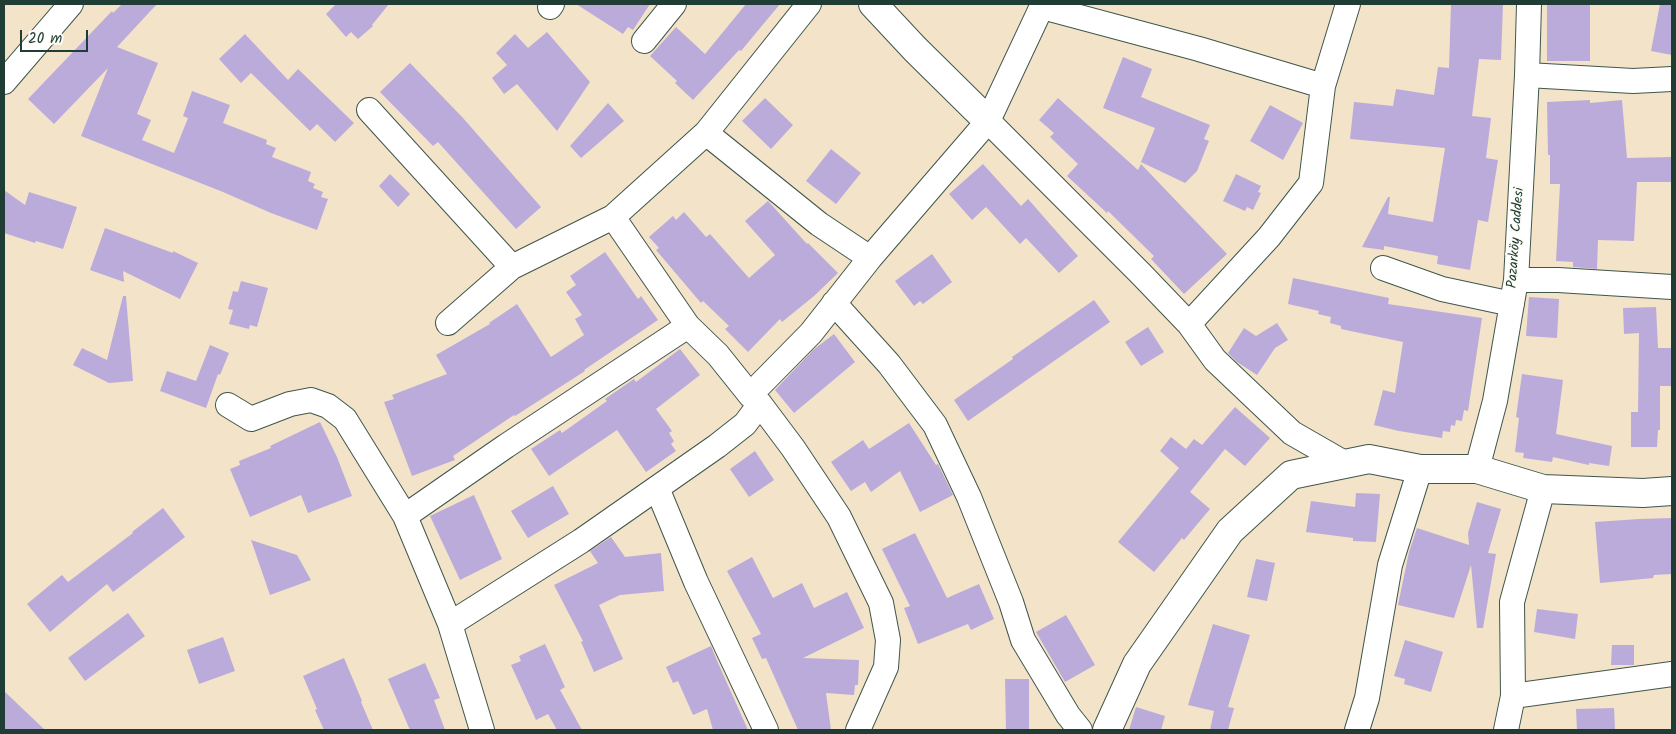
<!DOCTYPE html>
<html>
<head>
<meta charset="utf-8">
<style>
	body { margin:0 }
	#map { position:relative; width:1676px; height:734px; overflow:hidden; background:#f3e3c9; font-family:Kalam,sans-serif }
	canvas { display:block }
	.frame { position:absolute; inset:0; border:5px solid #1f3d34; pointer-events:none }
	.scale { position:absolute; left:20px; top:30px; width:68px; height:22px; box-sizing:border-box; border:2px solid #1f3d34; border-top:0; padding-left:6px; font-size:15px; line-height:18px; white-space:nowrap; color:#1f3d34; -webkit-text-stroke:4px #fdfcf7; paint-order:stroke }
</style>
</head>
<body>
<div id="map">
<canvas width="1676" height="734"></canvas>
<div class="frame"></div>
<div class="scale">20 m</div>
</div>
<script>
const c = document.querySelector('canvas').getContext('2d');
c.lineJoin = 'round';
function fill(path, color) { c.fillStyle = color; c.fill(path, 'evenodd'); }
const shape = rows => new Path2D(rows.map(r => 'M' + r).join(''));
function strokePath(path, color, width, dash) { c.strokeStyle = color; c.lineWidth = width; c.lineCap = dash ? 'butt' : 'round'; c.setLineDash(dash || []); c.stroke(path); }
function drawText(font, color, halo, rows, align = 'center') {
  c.font = font + ' Kalam,sans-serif'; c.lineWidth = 4; c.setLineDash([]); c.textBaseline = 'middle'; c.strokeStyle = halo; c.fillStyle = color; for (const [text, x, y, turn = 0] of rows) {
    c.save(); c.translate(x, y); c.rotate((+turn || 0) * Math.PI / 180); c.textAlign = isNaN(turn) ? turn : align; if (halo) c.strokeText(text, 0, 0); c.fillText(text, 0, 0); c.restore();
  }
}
fill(shape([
	[122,4,157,4,117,47,158,63,137,114,151,120,142,140,174,153,188,118,183,116,192,91,230,105,223,123,267,140,266,144,276,148,272,157,311,172,308,181,315,184,313,188,323,192,321,197,328,199,317,230,271,213,223,192,81,136,108,68,54,124,28,99,112,11,113,13],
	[336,4,389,4,372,25,373,26,358,39,351,32,346,37,326,14],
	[576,4,650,4,633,30,628,27,623,34],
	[746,4,780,4,741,51,739,50,693,100,675,83,677,81,650,56,676,27,705,54],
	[1451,4,1503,4,1501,60,1479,59,1472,116,1491,118,1486,158,1498,160,1488,222,1478,220,1470,270,1437,264,1438,256,1384,246,1384,250,1362,247,1388,197,1390,197,1388,214,1433,222,1445,148,1350,139,1354,102,1393,106,1396,89,1434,95,1438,67,1449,68],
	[1547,4,1590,4,1590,61,1547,61],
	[1660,4,1672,4,1672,55,1651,51],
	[547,32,590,82,557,131,517,84,504,94,492,78,507,65,496,53,515,34,528,48],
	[245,34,288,80,298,69,354,123,335,142,317,124,310,131,251,73,241,83,219,59],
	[1123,57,1152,69,1141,97,1210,125,1204,139,1209,141,1197,171,1185,183,1141,162,1155,128,1103,108],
	[410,63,463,118,541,207,516,229,438,142,433,146,380,92],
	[765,98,793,125,771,149,742,121],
	[1058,98,1138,170,1141,164,1227,254,1184,294,1151,259,1154,256,1108,211,1107,213,1067,176,1078,164,1050,137,1054,133,1039,120],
	[1590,100,1590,103,1622,100,1627,158,1672,157,1672,182,1637,182,1634,241,1598,240,1597,269,1573,267,1573,262,1556,261,1560,184,1550,184,1550,155,1548,155,1547,102],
	[608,103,624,121,581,158,570,146],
	[1270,105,1303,123,1283,160,1250,141],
	[831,149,861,173,836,204,806,181],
	[983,164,1021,206,1028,199,1078,256,1059,273,1026,238,1020,244,986,207,972,220,949,194],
	[390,174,410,194,398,207,379,186],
	[1236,174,1261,186,1258,192,1261,193,1253,210,1247,207,1245,211,1223,201],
	[4,190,25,205,29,192,77,207,63,249,36,241,35,243,4,233],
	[768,201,807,244,808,243,838,273,814,296,782,322,780,319,748,352,725,329,729,326,703,301,701,303,656,250,659,248,649,237,673,216,676,220,684,212,706,237,710,234,749,278,775,255,745,221],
	[105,228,173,253,173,251,198,263,180,299,123,271,124,282,90,270],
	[605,252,638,299,641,296,658,320,584,370,585,371,515,416,514,415,453,456,455,460,412,476,384,402,394,399,392,395,447,374,436,355,490,324,489,323,517,304,551,357,584,335,575,319,582,315,566,292,576,285,570,276],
	[932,254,952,282,923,304,920,301,914,306,895,281],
	[1293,278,1389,298,1388,304,1482,318,1468,411,1464,410,1462,421,1456,420,1455,426,1451,425,1450,432,1443,431,1442,438,1399,431,1374,425,1383,390,1395,393,1403,342,1341,329,1341,326,1330,323,1331,317,1318,314,1319,311,1288,304],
	[241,281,268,288,257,327,250,325,249,329,229,324,233,310,228,309,233,291,238,292],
	[123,296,126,296,133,381,109,383,73,365,82,348,107,360],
	[1529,297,1559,299,1557,338,1526,336],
	[1094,300,1110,322,968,421,954,400,1013,359,1012,357],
	[1656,307,1658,348,1672,348,1672,386,1660,386,1660,430,1658,430,1657,447,1631,447,1631,412,1638,412,1639,333,1624,334,1623,308],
	[1277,323,1288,340,1275,348,1257,375,1237,362,1228,353,1244,328,1256,336],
	[1148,327,1164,352,1141,366,1125,342],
	[834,334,855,362,794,413,775,390,813,350],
	[210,345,229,353,220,375,218,374,206,408,160,391,167,371,196,381],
	[680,349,700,375,656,409,672,431,669,433,674,441,671,444,676,451,646,472,617,430,549,476,531,449,560,430,562,433,607,401,605,399,634,379,636,382],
	[1522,374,1563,380,1556,434,1612,446,1609,466,1589,463,1589,465,1553,457,1552,462,1523,458,1524,453,1515,452,1519,418,1516,417],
	[1235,407,1270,438,1245,466,1225,449,1190,492,1210,509,1184,540,1182,538,1154,572,1118,542,1179,468,1160,451,1171,437,1186,449,1194,439,1202,445],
	[320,422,337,457,352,496,308,513,301,495,250,517,230,469,240,465,239,461,271,448,270,446],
	[909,423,936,465,938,464,953,495,920,512,900,471,871,492,865,482,851,491,831,462,863,440,869,449],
	[755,451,774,480,749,497,730,469],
	[553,486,569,514,528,538,511,511],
	[1356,493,1380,494,1376,542,1353,541,1353,538,1306,532,1311,501,1355,507],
	[474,495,502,559,460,580,430,516],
	[1477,502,1501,509,1488,553,1496,554,1483,628,1477,628,1471,565,1454,618,1398,605,1409,552,1417,528,1469,545,1468,533],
	[163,508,185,537,113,592,107,584,50,632,27,604,62,575,68,582,133,533,132,532],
	[1672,518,1672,574,1654,575,1653,578,1600,583,1595,522,1639,519],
	[915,533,947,598,979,584,994,619,971,630,968,624,918,644,904,608,910,606,882,549],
	[611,537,625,557,661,553,664,591,620,595,599,605,623,659,594,672,581,642,583,641,554,585,598,563,590,551],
	[251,540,297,555,311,580,270,595],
	[752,557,773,598,802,583,814,608,847,592,864,628,803,658,859,660,858,685,855,685,854,695,826,693,831,730,798,730,766,658,762,659,752,638,761,634,727,571],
	[1256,559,1275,563,1267,601,1247,597],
	[1537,609,1578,614,1575,639,1534,632],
	[128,613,145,636,85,681,68,658],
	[1066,615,1095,665,1065,682,1036,632],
	[1213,624,1250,635,1228,707,1234,708,1228,730,1210,730,1214,711,1188,705],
	[223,637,235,671,199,684,187,650],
	[1405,640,1443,652,1431,692,1404,684,1405,679,1394,676],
	[545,644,565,687,560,690,582,730,557,730,548,714,536,720,511,665,521,661,519,656],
	[1612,645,1634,645,1634,665,1611,665],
	[711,646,718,663,748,730,713,730,707,709,693,715,678,681,673,683,666,667],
	[344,658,362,701,361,702,373,730,324,730,315,710,317,709,303,676],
	[425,663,440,698,434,700,445,730,410,730,388,679],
	[1005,679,1029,679,1029,730,1006,730],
	[4,691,45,730,4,730],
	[1136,707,1165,716,1161,730,1129,730],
	[1614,708,1615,730,1577,730,1576,709]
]), '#bbabda');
const minor = shape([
	[550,7,552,4],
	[1042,7,1199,49,1323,86],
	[644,41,674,4],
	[1527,75,1633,81,1672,79],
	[4,82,71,4],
	[369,110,512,267],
	[988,121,1141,274,1189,324,1215,360,1292,433,1346,464],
	[706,133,819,224,870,258],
	[613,217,688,326,718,355,750,395,760,404,793,448,839,517,881,603,888,640,886,667,858,730],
	[1383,268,1442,289,1512,304],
	[1516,280,1558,280,1672,287],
	[834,303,889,364,935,425,969,497,1011,602,1023,640,1068,715,1080,730],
	[448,323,512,267,613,217,706,133,809,4],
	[1189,324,1269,237,1311,183,1323,86,1348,4],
	[750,395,811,333,870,258,988,121,1043,4],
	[228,405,251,419,290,404,311,400,328,406,345,419,405,516,450,624,482,730],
	[1477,469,1495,401,1516,280,1527,75,1529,4],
	[657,488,696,582,766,730],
	[405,516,506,446,688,326],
	[450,624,581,541,717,446,745,424,760,404],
	[1513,696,1672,674],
	[1357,730,1367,698,1390,565,1420,469],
	[1506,730,1513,696,1512,602,1543,489]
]);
const tertiary = shape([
	[873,4,915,49,988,121],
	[1107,730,1137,664,1230,531,1291,475,1369,459,1420,469,1477,469,1543,489,1643,493,1672,491]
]);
strokePath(minor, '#3f564a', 26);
strokePath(tertiary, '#3f564a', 30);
strokePath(minor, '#fff', 24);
strokePath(tertiary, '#fff', 28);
drawText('14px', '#1f3d34', '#fdfcf7', [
	["Pazarköy Caddesi",1517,238,-86]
]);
</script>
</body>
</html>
